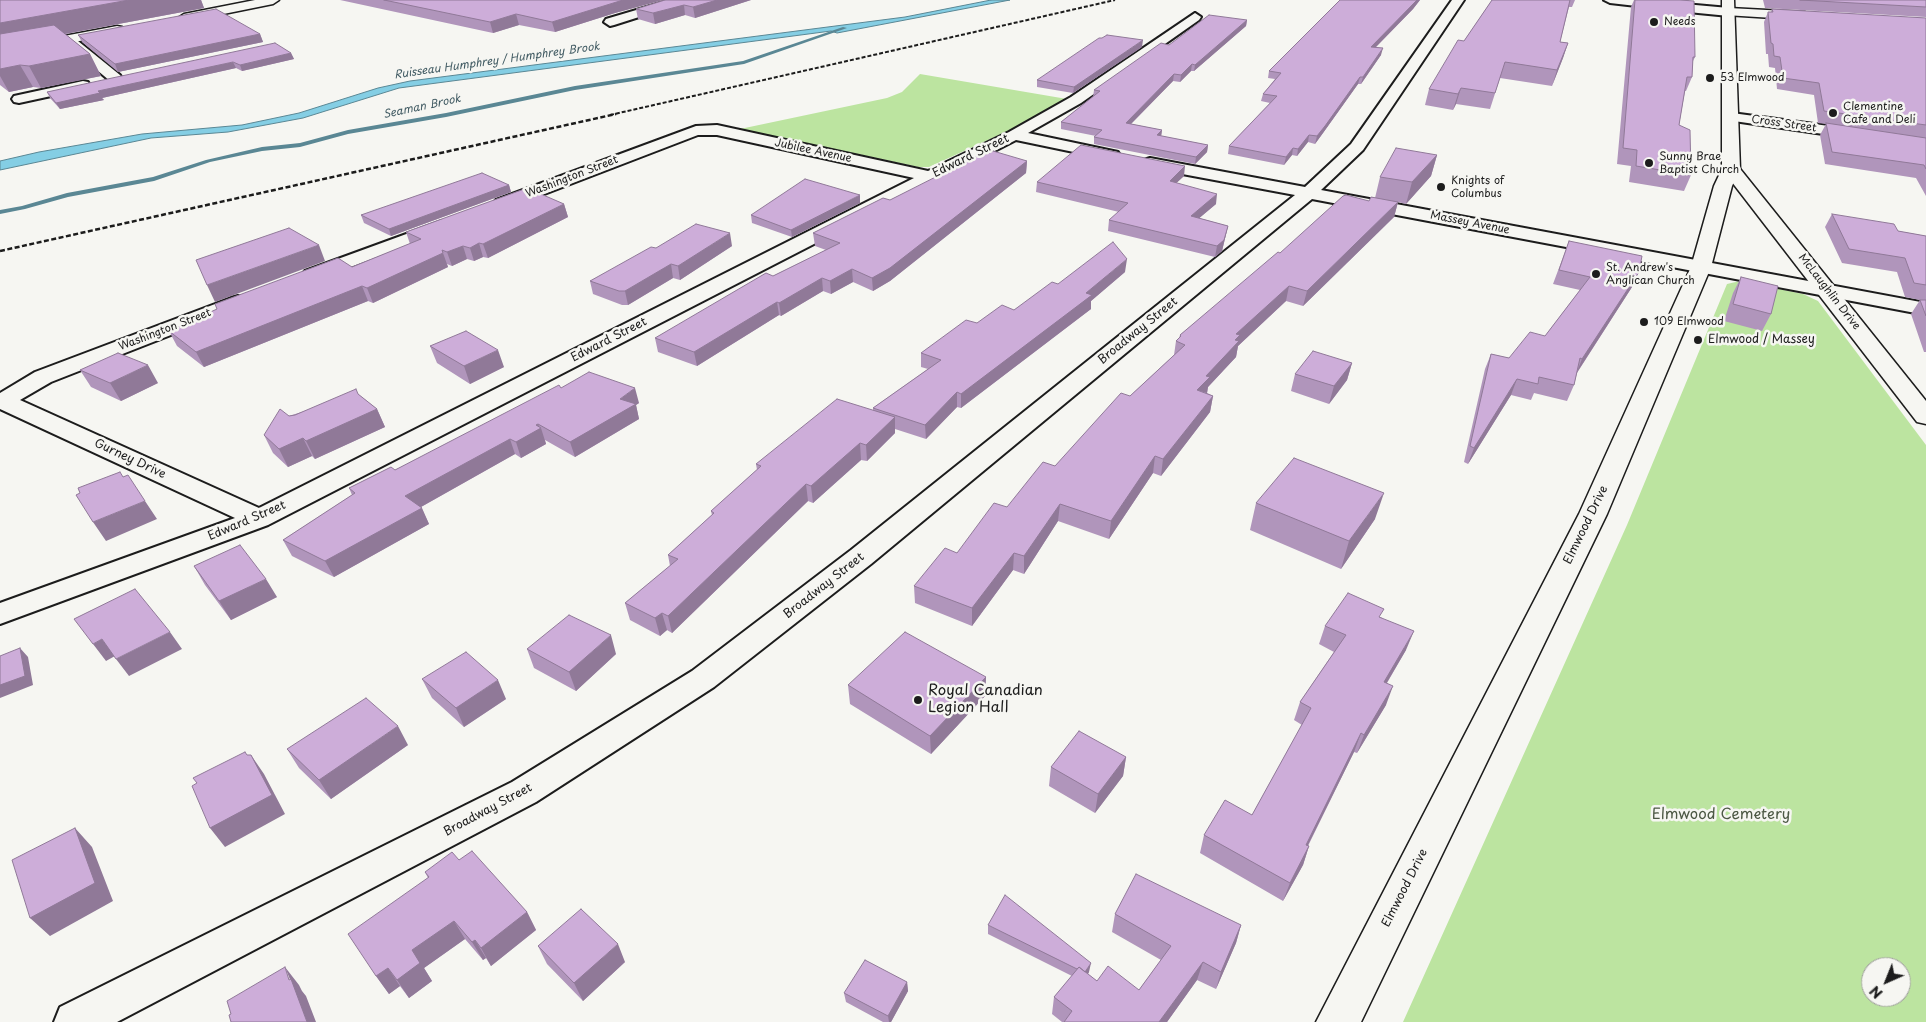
<!DOCTYPE html>
<html>
<head>
<meta charset="utf-8">
<style>
	body { margin:0 }
	#map { position:relative; width:1926px; height:1022px; overflow:hidden; background:#f6f6f2; font-family:"Playpen Sans",sans-serif }
	canvas { display:block }
	.north { position:absolute; left:1861px; top:957px; width:50px; height:50px; box-sizing:border-box; background:#f6f6f2; border:1px solid #9f9f9c; border-radius:50%; rotate:224deg; font-size:14px; font-weight:700; line-height:20px; text-align:center; color:#1c1c1c }
	.north::after { content:''; display:block; margin:auto; width:18px; height:22px; background:#1c1c1c; clip-path:polygon(50% 0,100% 100%,50% 72%,0 100%) }
</style>
</head>
<body>
<div id="map">
<canvas width="1926" height="1022"></canvas>
<div class="north">N</div>
</div>
<script>
const c = document.querySelector('canvas').getContext('2d');
c.lineJoin = 'round';
function fill(path, color) { c.fillStyle = color; c.fill(path, 'evenodd'); }
const shape = rows => new Path2D(rows.map(r => 'M' + r).join(''));
function strokePath(path, color, width, dash) { c.strokeStyle = color; c.lineWidth = width; c.lineCap = dash ? 'butt' : 'round'; c.setLineDash(dash || []); c.stroke(path); }
function drawText(font, color, halo, rows, align = 'center') {
  c.font = font + ' "Playpen Sans",sans-serif'; c.lineWidth = 5; c.setLineDash([]); c.textBaseline = 'middle'; c.strokeStyle = halo; c.fillStyle = color; for (const [text, x, y, turn = 0] of rows) {
    c.save(); c.translate(x, y); c.rotate((+turn || 0) * Math.PI / 180); c.textAlign = isNaN(turn) ? turn : align; if (halo) c.strokeText(text, 0, 0); c.fillText(text, 0, 0); c.restore();
  }
}
fill(shape([
	[920,74,1067,99,1021,125,929,167,918,167,740,129,887,98,902,92],
	[1740,281,1803,294,1818,301,1926,445,1926,1022,1403,1022,1627,525,1727,284],
	[1871,967,1901,967,1901,997,1871,997]
]), '#bce4a0');
const water = shape([
	[991,0,1010,0,837,33,831,31,399,88,303,118,228,132,151,138,0,170,0,161,39,152,142,134,242,125,299,113,378,88,410,81,905,17,991,0]
]);
fill(water, '#84cee4');
strokePath(water, '#5a8794', 1);
fill(shape([
	[843,27,847,28,744,64,575,90,446,117,348,134,300,147,262,151,210,162,154,181,68,197,25,209,0,214,0,210,22,206,67,193,153,177,206,160,262,147,300,143,348,130,446,113,575,86,743,61,843,27]
]), '#5a8794');
const minor = shape([
	[670,0,688,0,686,2,614,25,610,26,604,22,606,19,670,0],
	[1452,0,1464,0,1363,150,1321,190,1926,303,1926,315,1312,199,871,564,714,687,536,802,117,1022,54,1022,60,1007,512,782,692,671,851,550,1295,195,1150,168,1144,166,1142,163,1144,160,1150,158,1305,187,1351,144,1452,0],
	[1604,0,1640,0,1729,8,1735,12,1729,16,1698,13,1610,3,1604,0],
	[1195,13,1201,17,1199,20,1081,103,1028,133,1118,152,1120,155,1118,158,1112,160,1016,140,268,525,0,624,0,603,235,518,0,409,0,393,35,372,231,298,238,296,245,298,248,302,245,306,51,382,20,400,259,508,914,178,717,135,698,135,508,208,502,209,496,208,493,204,496,200,696,126,717,125,928,171,1009,132,1071,97,1195,13],
	[69,36,73,37,120,75,122,78,120,81,110,81,65,43,63,40,65,37,69,36],
	[83,81,88,82,90,85,88,88,19,103,14,102,12,99,14,96,83,81],
	[1732,113,1926,139,1926,149,1727,120,1725,117,1727,114,1732,113],
	[442,221,448,222,451,226,448,230,319,279,312,281,305,279,302,275,305,271,442,221]
]);
const tertiary = shape([
	[255,0,279,0,273,4,184,22,178,18,184,14,255,0],
	[1729,8,1805,12,1811,16,1805,20,1725,15,1723,12,1725,9,1729,8],
	[117,26,122,27,123,30,122,33,0,56,0,48,117,26]
]);
const secondary = shape([
	[1731,164,1737,165,1926,401,1926,424,1917,422,1725,173,1722,169,1725,165,1731,164]
]);
const primary = shape([
	[1722,0,1734,0,1740,169,1732,186,1711,267,1607,514,1361,1022,1316,1022,1579,514,1691,267,1714,186,1722,169,1722,0]
]);
strokePath(minor, '#1c1c1c', 4);
strokePath(tertiary, '#1c1c1c', 3);
strokePath(secondary, '#1c1c1c', 3);
strokePath(primary, '#1c1c1c', 3);
fill(minor, '#f6f6f2');
fill(tertiary, '#f6f6f2');
fill(secondary, '#f6f6f2');
fill(primary, '#f6f6f2');
strokePath(shape([
	[610,115,1115,0]
]), '#1c1c1c', 2, [4, 2]);
strokePath(shape([
	[0,251,616,114]
]), '#1c1c1c', 2.5, [5, 2.5]);
fill(shape([
	[0,0,201,0,204,8,65,34,90,54,101,76,41,88,33,87,9,92,0,85],
	[340,0,663,0,615,13,555,32,519,25,493,33],
	[665,0,751,0,695,18,685,15,655,24,638,19,636,9],
	[1345,0,1420,0,1413,9,1376,47,1381,55,1361,84,1358,84,1323,133,1315,144,1308,142,1297,156,1292,155,1284,165,1228,154,1229,146,1270,103,1261,101,1263,94,1275,79,1268,78,1269,71],
	[1492,0,1575,0,1572,7,1569,7,1560,42,1568,43,1563,58,1552,86,1500,78,1490,109,1456,104,1453,110,1425,105,1429,89,1464,41],
	[1634,0,1689,0,1695,57,1693,61,1692,77,1686,91,1685,91,1679,125,1691,175,1684,191,1629,182,1631,166,1617,164,1631,7],
	[1763,0,1926,0,1926,17,1765,8],
	[1772,9,1926,18,1926,196,1916,178,1825,164,1820,135,1826,124,1818,123,1814,95,1777,89,1775,68,1769,67,1768,54,1766,54,1764,22,1768,12,1771,12],
	[1247,20,1246,26,1194,71,1191,71,1180,82,1173,81,1131,124,1162,130,1161,136,1208,145,1207,152,1195,164,1094,144,1094,137,1096,136,1061,129,1061,122,1093,97,1094,90,1169,45],
	[260,34,263,42,118,72,82,42,78,35],
	[1142,47,1073,93,1037,87,1037,80],
	[291,53,294,59,242,71,236,68,102,98,104,100,60,109,50,98,47,92],
	[987,154,1027,161,1026,173,890,281,873,291,853,282,831,294,823,291,781,316,779,315,697,366,658,352,655,338,773,276,826,250,815,246,813,233,890,200],
	[1437,155,1431,176,1406,204,1398,202,1394,217,1303,306,1286,301,1238,346,1236,357,1208,387,1207,393,1213,396,1210,412,1161,476,1153,473,1109,539,1058,521,1024,574,1013,570,972,626,915,603,914,586,957,553,1007,507,1055,466,1174,355,1176,341,1179,338,1180,335,1280,253,1375,198,1380,177],
	[1184,176,1176,183,1216,204,1199,218,1228,226,1222,251,1215,257,1108,231,1109,220,1119,212,1036,192,1037,182],
	[509,185,511,192,391,236,364,223,361,215],
	[860,203,792,237,752,223,751,215],
	[564,204,568,217,488,258,483,257,474,261,467,259,452,266,447,264,448,267,373,303,368,301,204,367,177,346,169,331,352,267,410,244,406,232],
	[1832,214,1898,231,1926,236,1926,352,1924,352,1911,314,1920,300,1905,297,1897,272,1842,263,1825,227],
	[1569,241,1632,287,1577,373,1574,385,1567,401,1534,393,1531,400,1511,395,1468,464,1464,462,1485,369,1491,354,1509,358,1545,336,1580,290,1553,284],
	[732,246,680,280,673,278,628,305,622,305,593,294,590,281,656,248],
	[1125,272,1091,301,1091,309,961,408,957,407,926,439,895,429,895,433,867,461,861,460,813,503,808,501,672,633,667,630,660,636,630,620,625,603,670,566,668,555,712,515,711,511,757,470,756,464,873,410,873,408,928,369,921,367,921,353,977,323,1014,310,1058,284],
	[1741,277,1771,314,1762,331,1724,321,1733,293],
	[430,346,504,367,470,384,437,363],
	[1352,363,1347,380,1329,404,1291,391,1295,374],
	[80,370,158,383,121,401,91,387],
	[561,388,639,403,636,405,639,419,575,457,545,440,546,444,521,458,515,454,421,507,429,524,334,577,292,556,283,540,352,495,349,488,395,470],
	[358,394,377,409,385,427,315,459,312,456,288,467,273,453,264,435,289,416],
	[1256,503,1375,519,1341,569,1250,530],
	[194,566,277,597,231,620,205,585],
	[1381,617,1406,650,1387,683,1386,705,1357,753,1354,752,1308,846,1309,846,1303,865,1283,901,1200,853,1204,835,1252,815,1302,725,1294,720,1300,702,1334,652,1319,644,1325,626],
	[527,649,616,654,576,691,534,668],
	[986,677,985,696,931,754,850,704,848,685],
	[422,679,506,699,464,727,432,698],
	[408,745,331,799,299,768,287,749],
	[1126,757,1123,776,1095,813,1049,786,1051,767],
	[459,860,527,912,536,930,491,966,486,958,483,960,465,939,424,968,432,981,409,998,400,986,389,994,376,976,428,878,425,872],
	[1115,914,1241,925,1236,943,1216,989,1197,980,1167,1022,1062,1022,1052,1014,1054,997,1072,976,988,934,988,925,1089,972,1088,974,1097,981,1139,990,1161,960,1112,932],
	[538,946,625,962,583,1001,547,964],
	[907,982,908,991,891,1022,883,1022,846,1002,844,993]
]), '#b095bb');
fill(shape([
	[129,0,201,0,204,8,0,46,0,23],
	[623,0,663,0,615,13,555,32,552,22],
	[717,0,751,0,695,18,693,7],
	[1417,0,1420,0,1413,9,1370,53,1371,47],
	[684,5,685,15,655,24,653,13],
	[516,14,519,25,493,33,490,22],
	[1247,20,1246,26,1194,71,1195,65],
	[260,34,263,42,118,72,115,64],
	[1143,40,1142,47,1073,93,1074,87],
	[1568,43,1563,58,1552,86,1557,70],
	[1383,48,1381,55,1361,84,1363,77],
	[291,53,294,59,242,71,240,65],
	[90,54,101,76,41,88,29,66],
	[233,62,236,68,102,98,104,100,60,109,56,103,98,91],
	[1192,64,1191,71,1180,82,1181,75],
	[20,65,33,87,9,92,0,76,0,69],
	[1174,74,1173,81,1125,130,1126,123],
	[1360,77,1358,84,1323,133,1315,144,1317,136],
	[1461,88,1456,104,1453,110,1458,94],
	[1162,130,1161,137,1157,135],
	[1309,135,1308,142,1297,156,1298,149],
	[1208,145,1207,152,1195,164,1196,157],
	[1293,148,1292,155,1284,165,1286,157],
	[1437,155,1431,176,1406,204,1412,182],
	[1027,161,1026,173,890,281,873,291,872,278],
	[1185,166,1184,176,1168,191,1170,181],
	[509,185,511,192,391,236,389,229],
	[1217,194,1216,204,1190,226,1191,216],
	[860,195,860,203,792,237,791,230],
	[1398,202,1394,217,1303,306,1307,291],
	[564,204,568,217,488,258,483,244],
	[1228,226,1222,251,1215,257,1217,246],
	[730,233,732,246,680,280,678,266],
	[479,243,483,257,474,261,470,248],
	[319,245,325,261,215,302,207,285],
	[463,246,467,259,452,266,447,252],
	[443,253,448,267,373,303,367,288],
	[1127,259,1125,272,1091,301,1091,309,961,408,961,394,1086,293],
	[671,264,673,278,628,305,625,291],
	[852,269,853,282,831,294,830,281],
	[1639,272,1632,287,1576,374,1582,359],
	[822,278,823,291,781,316,779,303],
	[362,286,368,301,204,367,196,352],
	[1289,286,1286,301,1238,346,1236,357,1208,387,1207,393,1197,390,1206,376,1236,334],
	[777,302,779,315,697,366,694,352],
	[498,350,504,367,470,384,464,366],
	[1352,363,1347,380,1329,404,1334,386],
	[148,365,158,383,121,401,110,383],
	[1517,379,1511,395,1468,464,1474,448],
	[635,388,639,403,636,405,639,419,575,457,570,442,620,399],
	[957,392,957,407,926,439,925,425],
	[1213,396,1210,412,1161,476,1163,459],
	[377,409,385,427,315,459,306,441],
	[895,417,895,433,867,461,866,445],
	[538,424,540,429,541,428,546,444,521,458,516,442],
	[303,438,312,456,288,467,279,449],
	[510,439,515,454,412,512,405,496],
	[860,443,861,460,813,503,811,486],
	[1155,456,1153,473,1109,539,1111,521],
	[806,484,808,501,672,633,668,616],
	[1384,493,1375,519,1341,569,1349,541],
	[145,501,157,519,106,541,93,522],
	[1060,504,1058,521,1024,574,1024,556],
	[422,508,429,524,334,577,325,561],
	[1014,553,1013,570,972,626,972,608],
	[266,579,277,597,231,620,219,601],
	[662,613,667,630,660,636,655,618],
	[1414,631,1406,650,1376,701,1384,682],
	[170,632,182,649,129,676,116,659],
	[611,635,616,654,576,691,569,672],
	[102,639,115,656,106,661,93,644],
	[20,648,28,657,33,685,0,698,0,685],
	[986,677,985,696,931,754,930,736],
	[498,680,506,699,464,727,456,708],
	[1393,686,1386,705,1357,753,1364,735],
	[398,726,408,745,331,799,319,780],
	[1361,733,1354,752,1299,863,1306,845],
	[251,755,264,774,285,814,225,847,210,828],
	[1126,757,1123,776,1095,813,1098,794],
	[75,828,92,847,113,901,50,936,30,918],
	[1309,846,1303,865,1283,901,1290,883],
	[527,912,536,930,491,966,481,948],
	[454,921,465,939,424,968,432,981,409,998,397,980,412,950],
	[1241,925,1236,943,1216,989,1221,972],
	[475,940,486,958,483,960,472,942],
	[618,944,625,962,583,1001,574,983],
	[1203,962,1197,980,1167,1022,1159,1022],
	[1091,963,1089,972,1083,982,1084,973],
	[285,967,299,985,302,991,306,996,316,1022,307,1022],
	[388,968,400,986,389,994,376,976],
	[907,982,908,991,891,1022,889,1022,888,1016]
]), '#907998');
const building = shape([
	[0,0,129,0,0,23,0,0],
	[384,0,623,0,552,22,516,14,490,22,384,0],
	[665,0,717,0,693,7,684,5,653,13,636,9,665,0],
	[1340,0,1417,0,1371,47,1383,48,1363,77,1360,77,1325,126,1317,136,1309,135,1298,149,1293,148,1286,157,1229,146,1277,96,1263,94,1281,73,1269,71,1340,0],
	[1492,0,1570,0,1560,42,1568,43,1557,70,1505,62,1495,93,1461,88,1458,94,1429,89,1458,40,1464,41,1492,0],
	[1635,0,1680,0,1694,1,1695,57,1693,57,1692,77,1687,77,1679,125,1690,130,1691,175,1636,166,1637,150,1623,148,1635,0],
	[1800,0,1926,0,1926,7,1800,0],
	[216,9,260,34,115,64,78,35,216,9],
	[1772,9,1926,18,1926,125,1824,111,1819,83,1783,78,1780,57,1774,56,1773,44,1771,43,1768,12,1773,12,1772,9],
	[1209,15,1247,20,1195,65,1192,64,1181,75,1174,74,1126,123,1162,130,1157,135,1208,145,1196,157,1094,137,1102,130,1061,122,1100,91,1094,90,1161,43,1169,45,1209,15],
	[54,25,90,54,29,66,20,65,0,69,0,34,54,25],
	[1107,35,1143,40,1074,87,1037,80,1099,38,1102,38,1107,35],
	[275,43,291,53,240,65,233,62,98,91,100,93,56,103,47,92,275,43],
	[1826,123,1926,138,1926,169,1924,165,1832,152,1826,123],
	[1081,145,1185,166,1170,181,1217,194,1191,216,1228,226,1224,240,1217,246,1109,220,1128,203,1037,182,1081,145],
	[1396,148,1437,155,1412,182,1380,177,1396,148],
	[993,151,1027,161,890,268,872,278,852,269,830,281,822,278,779,303,777,302,694,352,655,338,766,273,773,276,840,243,813,233,883,198,890,200,983,153,987,154,993,151],
	[482,173,509,185,389,229,361,215,482,173],
	[805,179,860,195,791,230,751,215,805,179],
	[527,188,564,204,483,244,479,243,470,248,463,246,447,252,442,250,443,253,367,288,362,286,196,352,169,331,217,309,215,304,338,258,352,267,421,239,406,232,527,188],
	[1346,195,1369,201,1371,197,1398,202,1307,291,1289,286,1236,334,1240,335,1235,340,1239,341,1206,376,1210,377,1197,390,1213,396,1163,459,1155,456,1111,521,1060,504,1024,556,1014,553,972,608,914,586,945,548,957,553,994,503,1007,507,1043,462,1055,466,1121,393,1130,396,1185,345,1176,341,1181,336,1180,335,1278,252,1280,253,1343,196,1346,195],
	[1832,214,1894,224,1898,231,1926,236,1926,285,1914,283,1905,258,1849,249,1832,214],
	[696,224,730,233,678,266,671,264,625,291,619,291,590,281,651,247,656,248,696,224],
	[289,228,319,245,207,285,196,260,289,228],
	[1569,241,1642,256,1639,272,1582,359,1580,358,1574,385,1539,377,1538,384,1517,379,1474,448,1470,446,1491,354,1509,358,1530,332,1545,336,1590,277,1559,270,1569,241],
	[1113,242,1127,259,1086,293,1092,295,961,394,957,392,925,425,873,408,941,360,921,353,966,320,977,323,1002,305,1014,310,1052,282,1058,284,1113,242],
	[1741,277,1778,286,1771,314,1733,304,1741,277],
	[1920,300,1926,300,1926,316,1920,300],
	[466,331,498,350,464,366,430,346,466,331],
	[1313,351,1352,363,1334,386,1295,374,1313,351],
	[118,353,148,365,110,383,80,370,118,353],
	[589,372,635,388,620,399,636,404,570,442,538,424,536,425,541,428,516,442,510,439,405,496,422,508,325,561,283,540,355,493,349,488,391,467,395,470,559,385,561,388,589,372],
	[356,389,358,394,377,409,306,441,303,438,279,449,264,435,280,409,289,416,295,415,356,389],
	[837,399,895,417,866,445,860,443,811,486,806,484,668,616,662,613,655,618,625,603,678,559,668,555,714,513,711,511,761,466,756,464,837,399],
	[1294,458,1384,493,1349,541,1256,503,1294,458],
	[120,472,123,477,128,475,145,501,93,522,76,495,80,493,78,488,120,472],
	[240,545,266,579,219,601,194,566,240,545],
	[135,589,170,632,116,659,102,639,93,644,74,619,135,589],
	[1348,593,1384,609,1379,617,1414,631,1384,682,1393,686,1364,735,1361,733,1306,845,1309,846,1290,883,1204,835,1225,800,1252,815,1311,708,1300,702,1346,635,1325,626,1348,593],
	[569,615,611,635,569,672,527,649,569,615],
	[905,632,986,677,930,736,848,685,905,632],
	[20,648,25,676,0,685,0,656,20,648],
	[466,652,498,680,456,708,422,679,466,652],
	[366,698,398,726,319,780,287,749,366,698],
	[1079,731,1126,757,1098,794,1051,767,1079,731],
	[245,752,247,755,251,755,272,795,210,828,192,786,197,783,193,778,245,752],
	[75,828,95,883,30,918,12,860,75,828],
	[472,851,527,912,481,948,475,940,472,942,454,921,412,950,420,963,397,980,388,968,376,976,348,934,429,877,425,872,452,852,459,860,472,851],
	[1136,874,1241,925,1221,972,1203,962,1159,1022,1064,1022,1072,1011,1054,997,1079,967,1097,981,1108,966,1139,990,1171,946,1115,914,1136,874],
	[1005,895,1091,963,1085,972,1079,967,1077,969,988,925,1005,895],
	[581,909,618,944,574,983,538,946,581,909],
	[865,960,907,982,888,1016,844,993,865,960],
	[285,967,289,980,291,979,307,1022,231,1022,229,1015,231,1014,227,1001,285,967]
]);
fill(building, '#cdadd9');
strokePath(building, '#907998', 1);
for (const [x, y, r, color] of [
	[1654,22,5,"#1c1c1c"],
	[1710,78,5,"#1c1c1c"],
	[1833,113,5,"#1c1c1c"],
	[1649,163,5,"#1c1c1c"],
	[1441,187,5,"#1c1c1c"],
	[1596,274,5,"#1c1c1c"],
	[1644,322,5,"#1c1c1c"],
	[1698,340,5,"#1c1c1c"],
	[918,700,5,"#1c1c1c"]
]) { const dot = new Path2D(); dot.arc(x, y, r, 0, 2 * Math.PI); c.fillStyle = color; c.fill(dot); strokePath(dot, '#f6f6f2', 2); }
drawText('11px', '#1c1c1c', '#f6f6f2', [
	["Needs",1664,22],
	["53 Elmwood",1720,78],
	["Clementine",1843,107],
	["Cafe and Deli",1843,120],
	["Sunny Brae",1659,157],
	["Baptist Church",1659,170],
	["Knights of",1451,181],
	["Columbus",1451,194],
	["St. Andrew's",1606,268],
	["Anglican Church",1606,281],
	["109 Elmwood",1654,322]
], 'left');
drawText('italic 11px', '#405a62', '#f6f6f2', [
	["Ruisseau Humphrey / Humphrey Brook",497,61,-8],
	["Seaman Brook",422,107,-12]
]);
drawText('11px', '#1c1c1c', '#f6f6f2', [
	["Cross Street",1784,124,8],
	["Jubilee Avenue",813,151,12],
	["Washington Street",572,177,-21],
	["Massey Avenue",1470,223,11],
	["McLaughlin Drive",1829,292,52],
	["Washington Street",165,330,-21]
]);
drawText('12px', '#1c1c1c', '#f6f6f2', [
	["Edward Street",971,156,-26],
	["Broadway Street",1138,331,-39],
	["Edward Street",609,340,-27],
	["Gurney Drive",130,459,25],
	["Edward Street",247,521,-23],
	["Elmwood Drive",1586,525,-64],
	["Broadway Street",824,586,-38],
	["Broadway Street",488,810,-28],
	["Elmwood Drive",1405,888,-63]
]);
drawText('12px', '#1c1c1c', '#f6f6f2', [
	["Elmwood / Massey",1708,340]
], 'left');
drawText('15px', '#1c1c1c', '#f6f6f2', [
	["Royal Canadian",928,691],
	["Legion Hall",928,708]
], 'left');
drawText('15px', '#4c5844', '#f6f6f2', [
	["Elmwood Cemetery",1721,815]
]);
</script>
</body>
</html>
